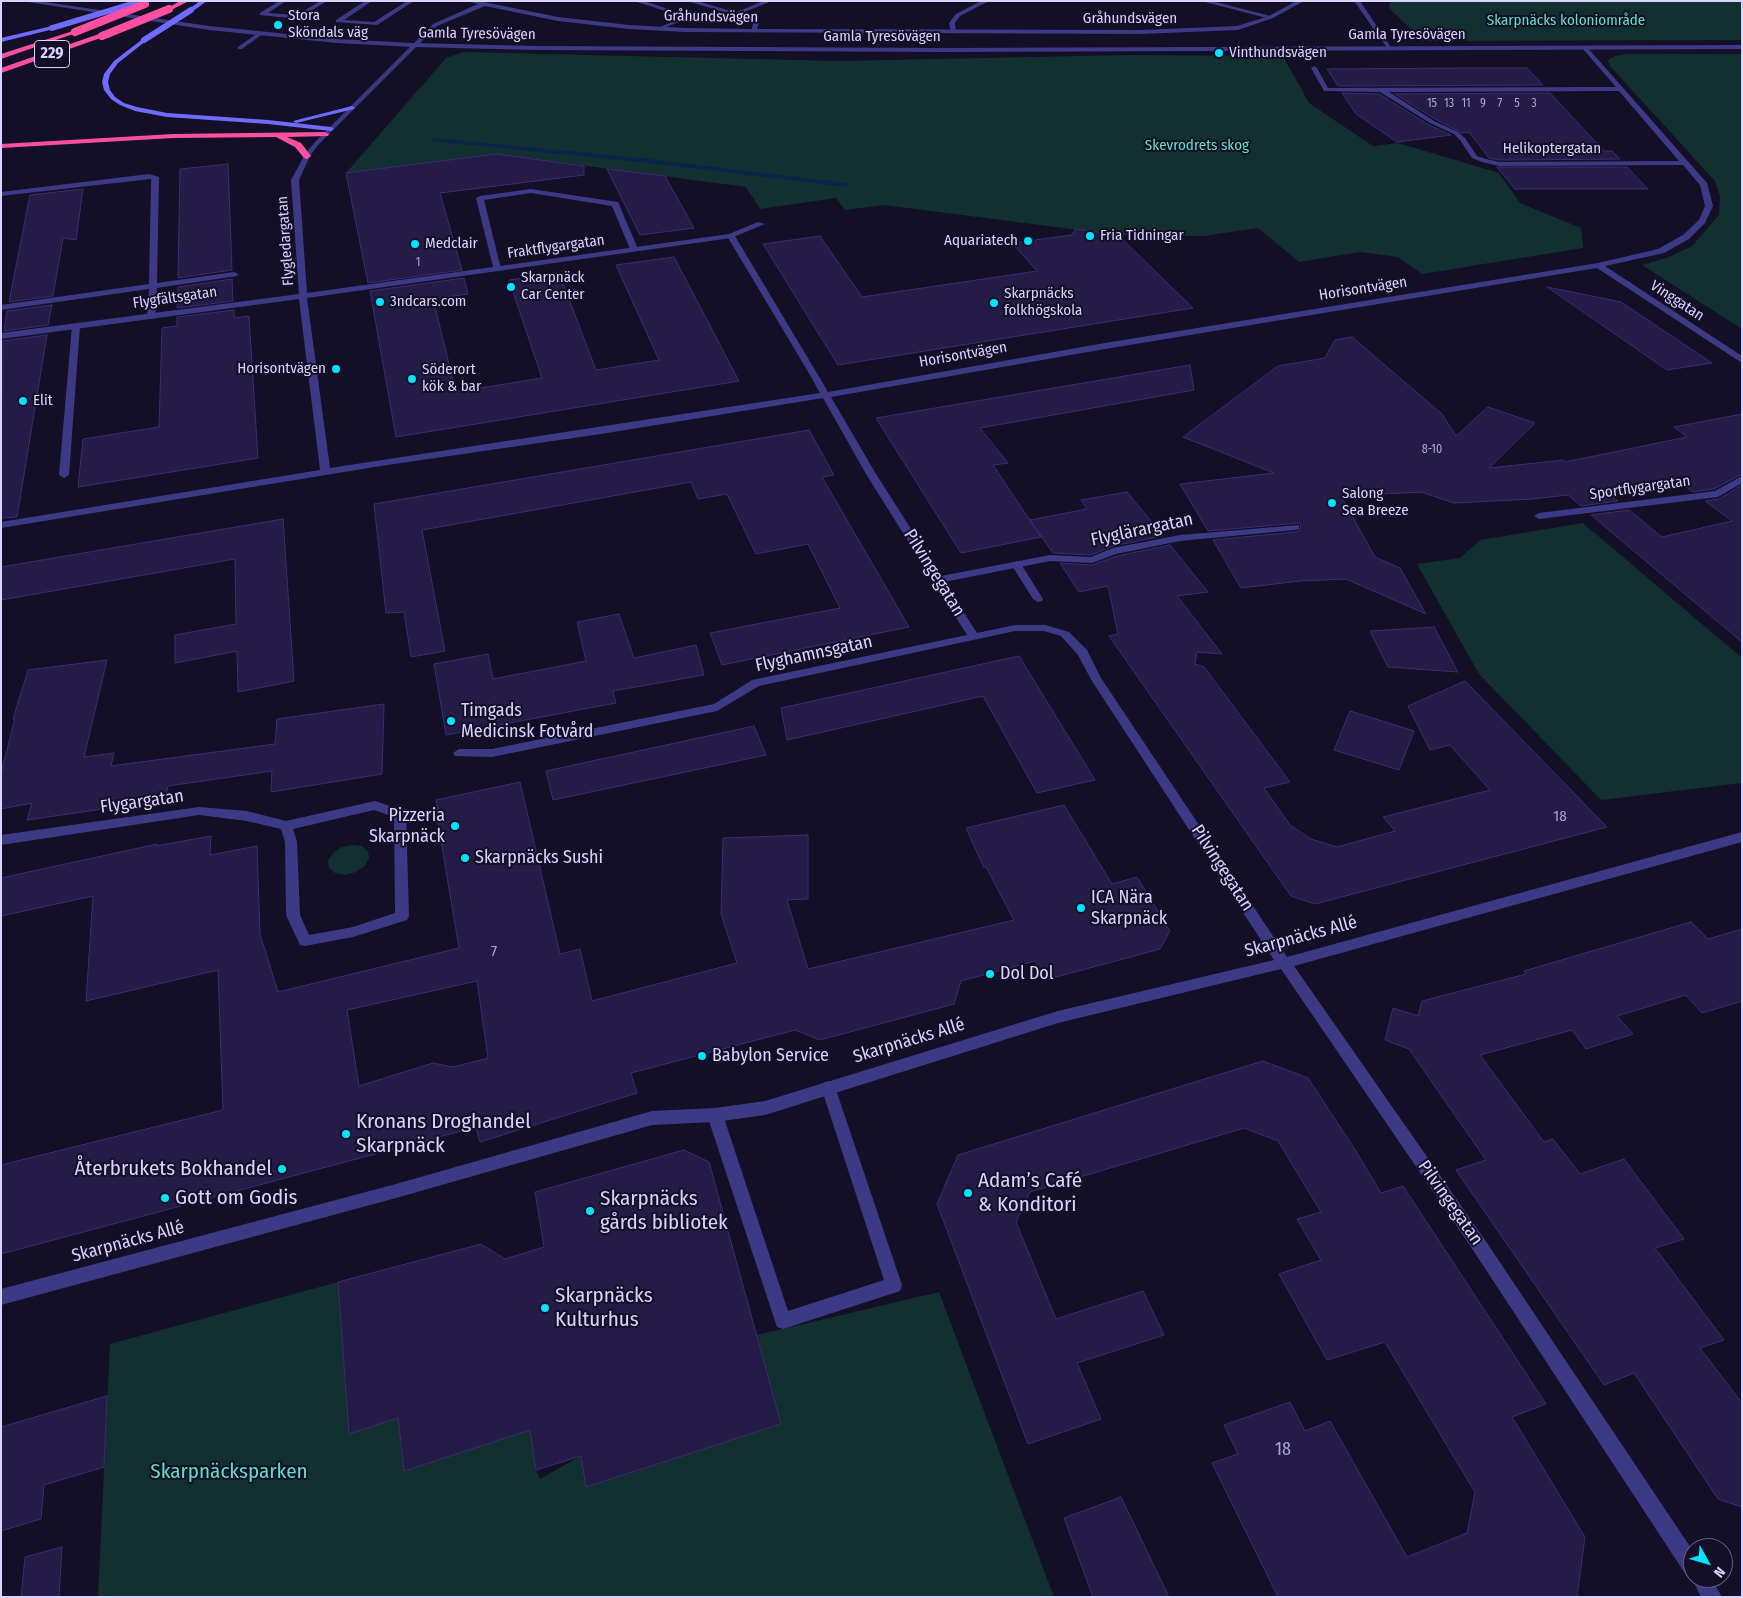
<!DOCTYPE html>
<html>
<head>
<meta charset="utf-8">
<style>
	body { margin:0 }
	#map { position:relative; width:1743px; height:1598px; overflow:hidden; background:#130f26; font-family:"Fira Sans Condensed",sans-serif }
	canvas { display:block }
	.frame { position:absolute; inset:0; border:2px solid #d9d4ff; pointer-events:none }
	.north { position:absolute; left:1683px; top:1538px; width:50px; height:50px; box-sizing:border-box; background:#130f26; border:1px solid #625e7d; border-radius:50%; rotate:129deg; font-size:14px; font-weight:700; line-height:20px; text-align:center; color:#d9d4ff }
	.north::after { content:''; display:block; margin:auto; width:18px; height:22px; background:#00e5ff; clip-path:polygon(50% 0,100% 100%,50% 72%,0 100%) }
</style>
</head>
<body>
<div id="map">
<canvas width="1743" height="1598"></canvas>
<div class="frame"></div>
<div class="north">N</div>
</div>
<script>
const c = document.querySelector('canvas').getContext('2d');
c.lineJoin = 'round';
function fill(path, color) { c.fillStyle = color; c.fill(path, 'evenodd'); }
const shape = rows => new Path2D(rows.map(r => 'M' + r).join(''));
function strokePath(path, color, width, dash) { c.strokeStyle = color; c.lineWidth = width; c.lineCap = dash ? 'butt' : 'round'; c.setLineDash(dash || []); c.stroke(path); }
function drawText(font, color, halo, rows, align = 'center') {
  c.font = font + ' "Fira Sans Condensed",sans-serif'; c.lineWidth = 4; c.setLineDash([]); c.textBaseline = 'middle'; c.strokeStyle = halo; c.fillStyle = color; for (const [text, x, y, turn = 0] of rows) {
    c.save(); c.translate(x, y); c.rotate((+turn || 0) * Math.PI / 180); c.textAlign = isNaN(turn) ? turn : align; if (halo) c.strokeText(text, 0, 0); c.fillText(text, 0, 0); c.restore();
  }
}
fill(shape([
	[1390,1,1742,1,1742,40,1423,41,1389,8],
	[463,52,839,61,1129,55,1283,56,1309,103,1373,146,1398,143,1499,173,1520,203,1581,228,1583,248,1422,274,1398,257,1360,252,1299,262,1258,228,1204,236,1118,235,884,205,845,210,836,198,760,209,746,187,497,154,346,173,446,58],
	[1627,54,1742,54,1742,329,1642,265,1669,257,1692,246,1719,215,1720,196,1715,181,1610,66,1608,60,1615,56],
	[1583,523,1742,658,1742,783,1601,800,1479,674,1417,564,1460,558,1480,540],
	[352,845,362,846,368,851,369,858,365,866,356,872,345,875,335,873,329,868,328,861,333,853,341,847],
	[338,1282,349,1434,398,1418,404,1471,530,1430,536,1470,540,1479,581,1456,587,1487,781,1424,757,1335,939,1292,1054,1597,98,1597,110,1344]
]), '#12302f');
fill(shape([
	[434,138,640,158,847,183,850,185,847,187,640,162,432,141,431,140,434,138]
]), '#0c2248');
const building = shape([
	[1470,68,1527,68,1543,85,1338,86,1327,69,1470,68],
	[1342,93,1379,94,1429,125,1451,135,1397,142,1356,114,1342,93],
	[1550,93,1604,151,1612,151,1620,159,1499,160,1489,158,1469,132,1462,133,1435,119,1395,94,1550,93],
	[497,154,584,166,584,175,440,193,462,270,368,283,346,173,497,154],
	[228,164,232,270,178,278,180,169,228,164],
	[1497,167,1627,167,1648,189,1515,189,1497,167],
	[607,169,665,176,694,228,640,235,607,169],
	[83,189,76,240,63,238,53,296,9,302,30,195,83,189],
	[1075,229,1118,235,1193,308,838,365,763,244,820,236,862,297,1037,271,1012,243,1072,235,1075,229],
	[674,257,739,381,396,437,370,291,464,278,468,294,433,299,456,392,542,378,509,280,559,273,596,370,659,360,616,265,674,257],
	[232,279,233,301,177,308,178,287,232,279],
	[1547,287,1621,302,1712,363,1667,370,1547,287],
	[52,305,48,325,4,331,7,311,52,305],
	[234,310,234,318,249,316,258,458,78,487,83,439,159,427,162,328,177,326,177,317,234,310],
	[47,335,17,517,1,518,2,341,47,335],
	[1352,337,1442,414,1456,436,1488,407,1535,423,1489,468,1563,460,1565,462,1687,437,1674,427,1742,414,1742,474,1714,489,1693,492,1675,478,1607,492,1618,501,1581,506,1568,495,1532,499,1454,503,1421,492,1341,496,1375,557,1400,568,1426,614,1346,579,1300,581,1241,588,1213,540,1295,532,1300,530,1301,525,1299,523,1208,531,1180,484,1274,473,1183,437,1278,366,1325,358,1335,340,1352,337],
	[1190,365,1194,390,980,428,1008,463,993,465,1041,537,961,553,876,418,1190,365],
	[809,430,834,475,822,477,909,627,722,665,710,633,840,608,808,544,756,554,727,494,698,499,691,482,422,530,445,651,411,657,404,612,386,613,374,504,809,430],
	[1742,485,1742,642,1591,515,1629,510,1662,537,1732,521,1705,501,1719,499,1742,485],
	[1127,492,1163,536,1113,546,1091,555,1053,553,1030,520,1087,509,1081,500,1127,492],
	[283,519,294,681,238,692,237,651,175,663,175,635,236,624,235,559,1,600,1,567,283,519],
	[1170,545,1208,592,1177,596,1222,654,1197,652,1195,664,1204,667,1290,782,1264,788,1290,825,1311,839,1337,847,1395,831,1383,817,1490,790,1450,745,1430,750,1408,706,1465,681,1607,827,1315,904,1291,896,1109,636,1118,634,1108,586,1079,592,1060,563,1092,565,1117,556,1170,545],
	[619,614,634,658,696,645,704,675,613,691,616,703,446,735,434,664,488,654,493,679,586,661,577,622,619,614],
	[1434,627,1458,672,1388,667,1370,631,1434,627],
	[1019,656,1095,780,1037,793,983,696,787,740,781,708,1019,656],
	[107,660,84,757,114,753,111,766,275,744,277,719,384,704,382,774,271,792,272,771,168,786,165,800,27,820,32,803,1,809,1,774,15,718,13,719,28,670,107,660],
	[1350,711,1414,731,1399,770,1334,750,1350,711],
	[754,726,766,755,553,800,546,771,754,726],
	[520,782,560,954,580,949,592,1001,737,963,721,914,723,838,808,835,808,899,787,900,808,969,1014,920,986,867,984,868,966,828,1064,805,1112,884,1137,877,1170,931,1160,949,1045,980,1035,961,961,981,954,1004,820,1040,795,1030,631,1073,637,1093,480,1142,476,1127,1,1254,1,1165,223,1110,218,970,86,1001,93,896,1,916,1,878,157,844,156,846,211,836,210,855,257,846,260,934,278,992,459,948,436,811,438,810,436,800,520,782],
	[477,981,488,1058,453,1067,433,1063,359,1086,347,1010,477,981],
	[1691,922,1708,939,1742,929,1742,1001,1702,1013,1686,995,1617,1016,1633,1034,1586,1049,1572,1030,1480,1055,1544,1142,1553,1139,1580,1174,1624,1159,1684,1239,1655,1248,1724,1340,1700,1348,1742,1403,1742,1507,1718,1499,1634,1373,1604,1385,1456,1170,1486,1160,1409,1049,1385,1040,1393,1008,1418,1016,1422,1001,1526,974,1524,971,1691,922],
	[1263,1061,1308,1078,1354,1148,1381,1193,1403,1186,1546,1404,1512,1417,1585,1537,1577,1597,1278,1597,1212,1463,1238,1454,1224,1425,1290,1402,1305,1431,1330,1421,1407,1557,1467,1533,1475,1492,1385,1342,1327,1360,1279,1274,1321,1260,1297,1219,1321,1212,1278,1141,1244,1128,1030,1192,1016,1222,1056,1319,1143,1291,1164,1335,1077,1363,1101,1419,1028,1444,937,1204,958,1155,1263,1061],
	[684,1150,709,1162,781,1424,586,1487,581,1456,536,1470,530,1430,404,1471,398,1418,349,1434,338,1282,481,1244,505,1259,544,1247,535,1192,684,1150],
	[107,1396,104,1467,44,1485,41,1519,1,1531,1,1427,107,1396],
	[1121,1497,1169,1597,1093,1597,1064,1518,1121,1497],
	[62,1547,59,1597,21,1597,25,1557,62,1547]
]);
fill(building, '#241b47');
strokePath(building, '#3b2d73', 1);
fill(shape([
	[279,1,286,1,268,13,297,15,320,1,327,1,298,19,260,15,260,13,279,1],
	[365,1,372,1,344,20,374,22,407,1,414,1,377,25,336,22,336,20,365,1],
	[634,1,644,1,693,17,658,30,658,28,684,17,634,1],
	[763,1,772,1,737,15,732,14,763,1],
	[981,1,989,1,960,16,955,23,956,32,951,33,949,23,956,14,981,1],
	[1201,1,1212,1,1274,17,1271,19,1201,1],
	[259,32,264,33,242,49,238,49,238,47,259,32],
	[149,174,159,177,157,283,234,272,238,274,237,276,157,288,155,316,151,319,147,316,149,289,1,310,1,305,149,284,151,179,1,196,1,192,149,174],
	[531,189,618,202,638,249,634,251,630,249,612,206,531,193,484,200,501,269,494,271,476,198,480,196,531,189],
	[728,234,735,236,818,375,817,377,814,378,810,375,727,236,728,234],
	[76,323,80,326,69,475,64,478,59,475,72,326,76,323],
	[1016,561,1021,564,1043,599,1042,601,1038,602,1033,599,1011,564,1016,561],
	[828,1081,833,1083,835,1087,902,1285,900,1291,894,1293,783,1329,777,1327,775,1321,707,1115,710,1110,715,1108,720,1110,723,1115,788,1311,884,1280,821,1087,823,1083,828,1081]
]), '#3d3a85');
fill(shape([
	[467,1,479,1,558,17,629,25,685,28,752,29,753,23,747,19,687,1,697,1,751,17,759,22,757,29,1141,30,1237,26,1269,16,1296,1,1304,1,1273,18,1238,30,1141,34,685,32,629,29,558,21,485,6,437,26,318,145,310,156,299,180,307,293,729,234,758,222,765,224,731,238,307,298,330,468,820,393,810,375,814,372,817,373,828,392,1105,343,1598,263,1658,249,1683,235,1699,220,1705,206,1700,185,1683,165,1499,166,1482,162,1472,158,1460,140,1454,134,1430,123,1380,92,1324,91,1311,68,1314,66,1317,68,1328,88,1616,87,1582,48,1587,47,1707,183,1713,206,1705,223,1689,239,1664,253,1605,266,1742,356,1742,363,1597,268,1105,349,831,397,876,474,941,576,1050,555,1091,557,1113,548,1180,535,1299,525,1299,529,1295,530,1180,541,1116,554,1092,563,1050,561,944,582,977,633,1015,625,1045,625,1069,632,1087,650,1101,678,1287,957,1742,832,1742,842,1294,966,1483,1237,1693,1551,1693,1578,1711,1578,1722,1597,1701,1597,1691,1577,1686,1575,1471,1247,1281,969,1058,1023,765,1115,715,1122,652,1125,396,1198,1,1305,1,1289,396,1184,652,1111,715,1108,765,1101,1058,1011,1274,960,1092,681,1078,655,1061,636,1044,631,1015,631,759,686,717,711,492,757,455,756,453,753,459,749,492,749,714,704,752,680,967,635,866,474,823,398,601,434,387,465,1,528,1,522,320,470,299,299,1,339,1,333,299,294,291,180,304,156,314,143,433,24,478,4,467,1],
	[1619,91,1679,161,1499,162,1486,159,1477,156,1465,138,1458,132,1434,121,1389,92,1619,91],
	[1354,1,1360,1,1392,49,1388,49,1354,1],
	[1742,476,1742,483,1718,497,1539,519,1534,516,1539,513,1715,491,1742,476],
	[375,801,404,811,406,814,409,916,407,920,353,937,305,946,300,945,286,915,285,842,281,829,247,821,199,815,1,845,1,835,199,807,247,811,286,821,375,801],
	[374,810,394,817,395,913,353,927,309,935,300,915,297,842,293,829,374,810]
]), '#3d3a85');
fill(shape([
	[22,1,38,1,209,26,337,39,413,43,537,46,945,48,1742,45,1742,49,945,52,537,50,413,47,337,43,209,30,22,1]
]), '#3d3a85');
fill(shape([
	[200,1,207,1,193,11,189,11,189,9,200,1],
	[52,26,54,29,1,42,1,38,52,26],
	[144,38,146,41,118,63,110,74,108,82,110,90,115,97,124,103,137,107,167,113,268,120,331,127,334,129,331,131,268,124,167,117,135,111,120,105,111,99,104,90,102,82,104,74,114,61,144,38],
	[352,106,355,108,354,109,296,123,293,121,352,106]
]), '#6f6bff');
fill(shape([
	[180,1,189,1,171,10,166,9,180,1],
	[73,31,79,32,1,59,1,54,73,31],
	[99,34,106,36,1,73,1,68,99,34],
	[325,132,329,134,328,136,287,137,301,143,311,156,307,159,304,158,295,147,276,137,173,138,1,148,1,144,173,134,325,132]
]), '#ff4fa3');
strokePath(shape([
	[52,28,135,3],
	[144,40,191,10]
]), '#6f6bff', 6);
strokePath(shape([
	[75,32,145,4],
	[102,36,169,9]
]), '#ff4fa3', 8);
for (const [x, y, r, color] of [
	[278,25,5,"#00e5ff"],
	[1219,53,5,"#00e5ff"],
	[1090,236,5,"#00e5ff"],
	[1028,241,5,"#00e5ff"],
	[415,244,5,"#00e5ff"],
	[511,287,5,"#00e5ff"],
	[380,302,5,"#00e5ff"],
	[994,303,5,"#00e5ff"],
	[336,369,5,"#00e5ff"],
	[412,379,5,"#00e5ff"],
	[23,401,5,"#00e5ff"],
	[1332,503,5,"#00e5ff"],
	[451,721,5,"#00e5ff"],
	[455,826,5,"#00e5ff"],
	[465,858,5,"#00e5ff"],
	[1081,908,5,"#00e5ff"],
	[990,974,5,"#00e5ff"],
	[702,1056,5,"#00e5ff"],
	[346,1134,5,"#00e5ff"],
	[282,1169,5,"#00e5ff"],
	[968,1193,5,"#00e5ff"],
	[165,1198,5,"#00e5ff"],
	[590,1211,5,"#00e5ff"],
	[545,1308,5,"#00e5ff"]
]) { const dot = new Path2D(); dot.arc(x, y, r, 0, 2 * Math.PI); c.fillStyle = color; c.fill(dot); strokePath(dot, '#130f26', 2); }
drawText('12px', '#aca6d1', null, [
	["15",1432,104],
	["13",1449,104],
	["11",1466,104],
	["9",1483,104],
	["7",1500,104],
	["5",1517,104],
	["3",1534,104],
	["1",418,263],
	["8-10",1432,450]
]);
drawText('15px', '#d9d4ff', '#130f26', [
	["Stora",288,16],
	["Sköndals väg",288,33],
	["Vinthundsvägen",1229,53],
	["Fria Tidningar",1100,236],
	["Aquariatech",1018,241,"right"],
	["Medclair",425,244],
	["Skarpnäck",521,278],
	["Car Center",521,295],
	["Skarpnäcks",1004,294],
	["folkhögskola",1004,311],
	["3ndcars.com",390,302],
	["Horisontvägen",326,369,"right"],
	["Söderort",422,370],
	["kök & bar",422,387],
	["Elit",33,401],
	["Salong",1342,494],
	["Sea Breeze",1342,511]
], 'left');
drawText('15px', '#d9d4ff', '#130f26', [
	["Gråhundsvägen",711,17,1],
	["Gråhundsvägen",1130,19],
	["Gamla Tyresövägen",477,34,1],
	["Gamla Tyresövägen",1407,35],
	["Gamla Tyresövägen",882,37],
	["Helikoptergatan",1552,149],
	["Flygledargatan",286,241,-94],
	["Fraktflygargatan",556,247,-8],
	["Horisontvägen",1363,289,-9],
	["Flygfältsgatan",175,298,-8],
	["Vinggatan",1677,301,33],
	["Horisontvägen",963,355,-10],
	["Sportflygargatan",1640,488,-8]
]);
drawText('15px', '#5fe0c0', '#130f26', [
	["Skarpnäcks koloniområde",1566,21],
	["Skevrodrets skog",1197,146]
]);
drawText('15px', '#aca6d1', null, [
	["18",1560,817],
	["7",494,952]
]);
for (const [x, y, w] of [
	[52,54,35]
]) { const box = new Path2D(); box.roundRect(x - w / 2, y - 13.5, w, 27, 4); c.fillStyle = '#130f26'; c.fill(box); strokePath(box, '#d9d4ff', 1); }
drawText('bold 16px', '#d9d4ff', null, [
	["229",52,54]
]);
drawText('18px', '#d9d4ff', '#130f26', [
	["Flyglärargatan",1142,530,-12],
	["Pilvingegatan",934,573,58],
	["Flyghamnsgatan",814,654,-12],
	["Flygargatan",142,802,-8],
	["Pilvingegatan",1222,868,57],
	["Skarpnäcks Allé",1301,937,-15],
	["Skarpnäcks Allé",909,1041,-17],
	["Pilvingegatan",1450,1203,55],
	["Skarpnäcks Allé",128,1242,-15]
]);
drawText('18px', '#d9d4ff', '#130f26', [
	["Timgads",461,711],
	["Medicinsk Fotvård",461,732],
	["Pizzeria",445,816,"right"],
	["Skarpnäck",445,837,"right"],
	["Skarpnäcks Sushi",475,858],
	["ICA Nära",1091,898],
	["Skarpnäck",1091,919],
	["Dol Dol",1000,974],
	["Babylon Service",712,1056]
], 'left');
drawText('18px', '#aca6d1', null, [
	["18",1283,1450]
]);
drawText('21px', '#d9d4ff', '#130f26', [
	["Kronans Droghandel",356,1122],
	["Skarpnäck",356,1146],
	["Återbrukets Bokhandel",272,1169,"right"],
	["Adam’s Café",978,1181],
	["& Konditori",978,1205],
	["Gott om Godis",175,1198],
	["Skarpnäcks",600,1199],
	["gårds bibliotek",600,1223],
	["Skarpnäcks",555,1296],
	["Kulturhus",555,1320]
], 'left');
drawText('21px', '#5fe0c0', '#130f26', [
	["Skarpnäcksparken",229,1472]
]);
</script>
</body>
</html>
